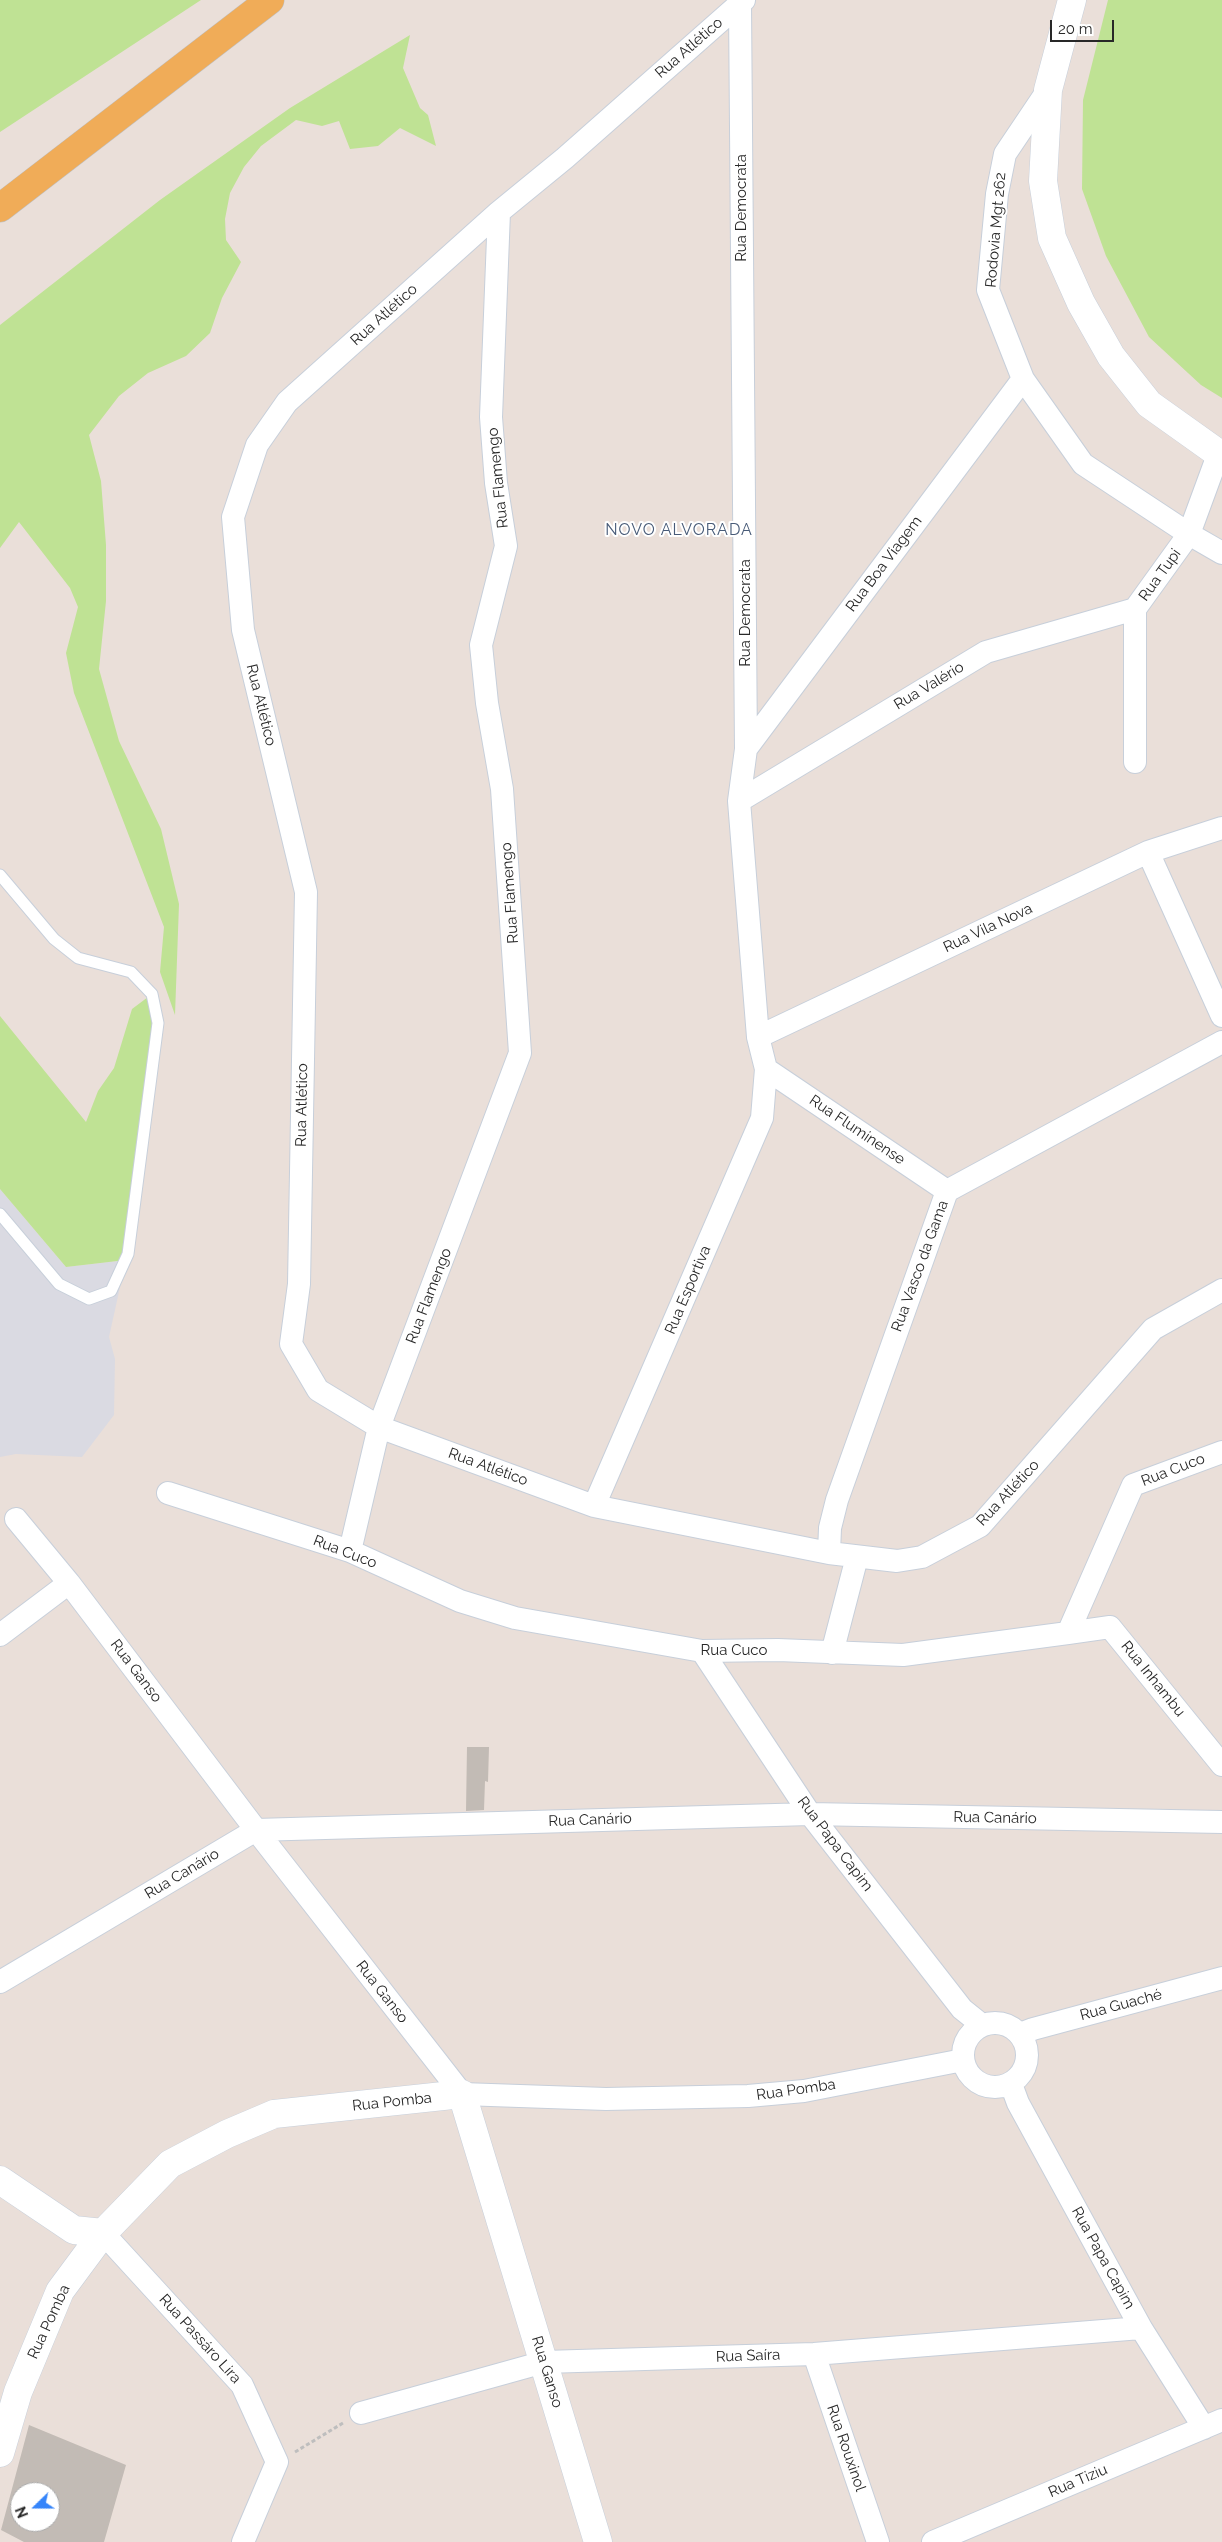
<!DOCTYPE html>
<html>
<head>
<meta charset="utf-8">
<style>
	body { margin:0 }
	#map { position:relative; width:1222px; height:2542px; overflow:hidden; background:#eadfd9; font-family:Raleway,sans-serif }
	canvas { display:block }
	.north { position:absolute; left:10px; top:2482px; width:50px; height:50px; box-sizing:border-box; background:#fff; border:1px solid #a9a9a9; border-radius:50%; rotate:248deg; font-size:14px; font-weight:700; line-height:20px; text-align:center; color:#282828 }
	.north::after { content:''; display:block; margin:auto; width:18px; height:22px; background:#3685fa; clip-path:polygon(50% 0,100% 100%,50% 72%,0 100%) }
	.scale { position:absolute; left:1050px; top:20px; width:64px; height:22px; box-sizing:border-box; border:2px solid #282828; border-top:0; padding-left:6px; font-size:15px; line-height:18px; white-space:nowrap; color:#282828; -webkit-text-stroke:4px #fff; paint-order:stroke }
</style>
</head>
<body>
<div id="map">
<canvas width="1222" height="2542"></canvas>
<div class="north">N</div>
<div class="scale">20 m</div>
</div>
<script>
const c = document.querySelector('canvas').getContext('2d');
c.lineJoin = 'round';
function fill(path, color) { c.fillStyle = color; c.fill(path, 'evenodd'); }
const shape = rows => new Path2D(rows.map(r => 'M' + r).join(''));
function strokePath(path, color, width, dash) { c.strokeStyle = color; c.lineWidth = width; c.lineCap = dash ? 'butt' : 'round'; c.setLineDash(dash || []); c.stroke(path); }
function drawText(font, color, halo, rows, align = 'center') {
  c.font = font + ' Raleway,sans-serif'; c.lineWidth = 4; c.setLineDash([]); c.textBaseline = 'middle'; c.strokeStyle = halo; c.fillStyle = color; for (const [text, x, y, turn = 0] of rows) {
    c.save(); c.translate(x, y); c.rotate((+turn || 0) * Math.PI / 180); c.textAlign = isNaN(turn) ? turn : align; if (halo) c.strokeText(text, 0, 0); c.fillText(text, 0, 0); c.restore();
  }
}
fill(shape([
	[0,1189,66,1267,126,1260,109,1337,115,1359,114,1415,82,1457,16,1454,0,1457]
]), '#dadae2');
fill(shape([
	[0,0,201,0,0,132],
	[1108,0,1222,0,1222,398,1201,385,1149,337,1106,256,1082,189,1083,100],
	[410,35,403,68,420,108,428,115,436,146,400,128,378,146,350,149,339,121,322,126,296,120,261,146,244,167,230,193,225,219,226,240,241,262,222,298,210,333,186,356,148,373,119,396,89,435,101,481,106,545,106,601,99,669,119,741,161,829,179,904,175,1015,160,972,164,927,74,693,66,653,78,607,70,588,19,522,0,548,0,325,160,200,290,108],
	[152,994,158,1023,126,1260,66,1267,0,1189,0,1016,86,1122,98,1091,114,1068,132,1009]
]), '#bfe294');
fill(shape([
	[467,1747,489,1747,488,1782,485,1781,484,1810,466,1811],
	[29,2425,126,2465,104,2542,24,2542,1,2530],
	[20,2492,50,2492,50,2522,20,2522]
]), '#c2bbb5');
const service = shape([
	[0,875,54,939,78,958,131,972,152,994,158,1023,128,1254,111,1291,89,1299,59,1284,0,1214]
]);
const minor = shape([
	[744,0,565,158,499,212,287,402,257,445,233,517,243,630,306,892,299,1284,291,1344,318,1390,379,1427,594,1506,829,1553,897,1561,922,1557,980,1526,1153,1329,1222,1290],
	[1048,90,1005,154,997,194,988,290,1023,379,1083,464,1189,534,1222,553],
	[746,749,1023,379],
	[1135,762,1135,609,1189,534,1218,455],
	[739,801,986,652,1135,609],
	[1148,852,1222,1016],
	[758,1037,1148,852,1222,828],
	[766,1069,947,1191],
	[168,1493,350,1551,460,1601,515,1618,702,1651,778,1650,903,1655,1068,1633,1133,1485,1222,1452],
	[594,1506,762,1118,766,1069,758,1037,739,801,746,749,740,4],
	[16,1519,69,1583,256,1830,462,2094,606,2099,748,2096,804,2091,963,2060],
	[350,1551,379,1427,520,1053,502,789,487,703,481,645,506,546,496,483,491,417,499,212],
	[829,1553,830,1528,837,1500,947,1191,1222,1042],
	[1068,1633,1110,1627,1222,1765],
	[0,1635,69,1583],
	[702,1651,810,1814,962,2009,982,2025],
	[832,1653,857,1557],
	[0,1982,256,1830,810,1814,1222,1822],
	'963 2055a32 32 0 1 1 64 0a32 32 0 1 1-64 0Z',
	[1020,2034,1033,2029,1222,1978],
	[1011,2084,1018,2103,1141,2328,1204,2428],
	[103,2233,242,2385,277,2462,243,2542],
	[814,2354,878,2542],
	[361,2413,544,2362,814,2354,1141,2328],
	[933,2542,1222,2420]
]);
const tertiary = shape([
	[0,2180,74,2230,103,2233],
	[0,2453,18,2392,60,2291,103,2233,170,2164,227,2134,274,2114,462,2094,598,2542]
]);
const secondary = shape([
	[1072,0,1048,90,1043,181,1052,238,1081,303,1111,356,1149,404,1222,456]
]);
const primary = shape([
	[0,208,270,0]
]);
strokePath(service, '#c7cfda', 13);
strokePath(minor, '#c7cfda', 24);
strokePath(tertiary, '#c7cfda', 29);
strokePath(secondary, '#c7cfda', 29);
strokePath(primary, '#bebebe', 29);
strokePath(shape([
	[295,2452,343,2423]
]), '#bebebe', 3, [4, 2.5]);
strokePath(service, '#fff', 11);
strokePath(minor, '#fff', 22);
strokePath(tertiary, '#fff', 28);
strokePath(secondary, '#fff', 28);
strokePath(primary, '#f0ac58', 28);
drawText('15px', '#282828', '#fff', [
	["Rua Atlético",689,48,-41],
	["Rua Democrata",741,208,-90],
	["Rodovia Mgt 262",996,230,-85],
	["Rua Atlético",384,315,-42],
	["Rua Flamengo",498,478,-96],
	["Rua Boa Viagem",884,564,-53],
	["Rua Tupi",1160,575,-54],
	["Rua Democrata",745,613,-90],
	["Rua Valério",929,686,-31],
	["Rua Atlético",261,705,76],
	["Rua Flamengo",510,893,-94],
	["Rua Vila Nova",988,928,-25],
	["Rua Atlético",302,1105,-89],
	["Rua Fluminense",857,1130,34],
	["Rua Vasco da Gama",920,1266,-70],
	["Rua Esportiva",688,1290,-67],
	["Rua Flamengo",429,1296,-69],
	["Rua Atlético",488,1467,20],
	["Rua Cuco",1173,1470,-21],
	["Rua Atlético",1008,1493,-47],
	["Rua Cuco",345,1552,21],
	["Rua Cuco",734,1650],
	["Rua Ganso",136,1671,53],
	["Rua Inhambu",1153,1679,51],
	["Rua Canário",995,1818,1],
	["Rua Canário",590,1820,-2],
	["Rua Papa Capim",835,1844,53],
	["Rua Canário",182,1874,-31],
	["Rua Ganso",382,1992,52],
	["Rua Guaché",1121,2005,-15],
	["Rua Pomba",796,2090,-8],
	["Rua Pomba",392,2102,-6],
	["Rua Papa Capim",1103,2258,61],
	["Rua Pomba",49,2322,-65],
	["Rua Passáro Lira",200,2339,48],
	["Rua Saíra",748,2356,-2],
	["Rua Ganso",547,2372,73],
	["Rua Rouxinol",846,2448,71],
	["Rua Tiziu",1078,2481,-23]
]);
c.letterSpacing = '1px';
drawText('16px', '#485b78', '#fff', [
	["NOVO ALVORADA",679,530]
]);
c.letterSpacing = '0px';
</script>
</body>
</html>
